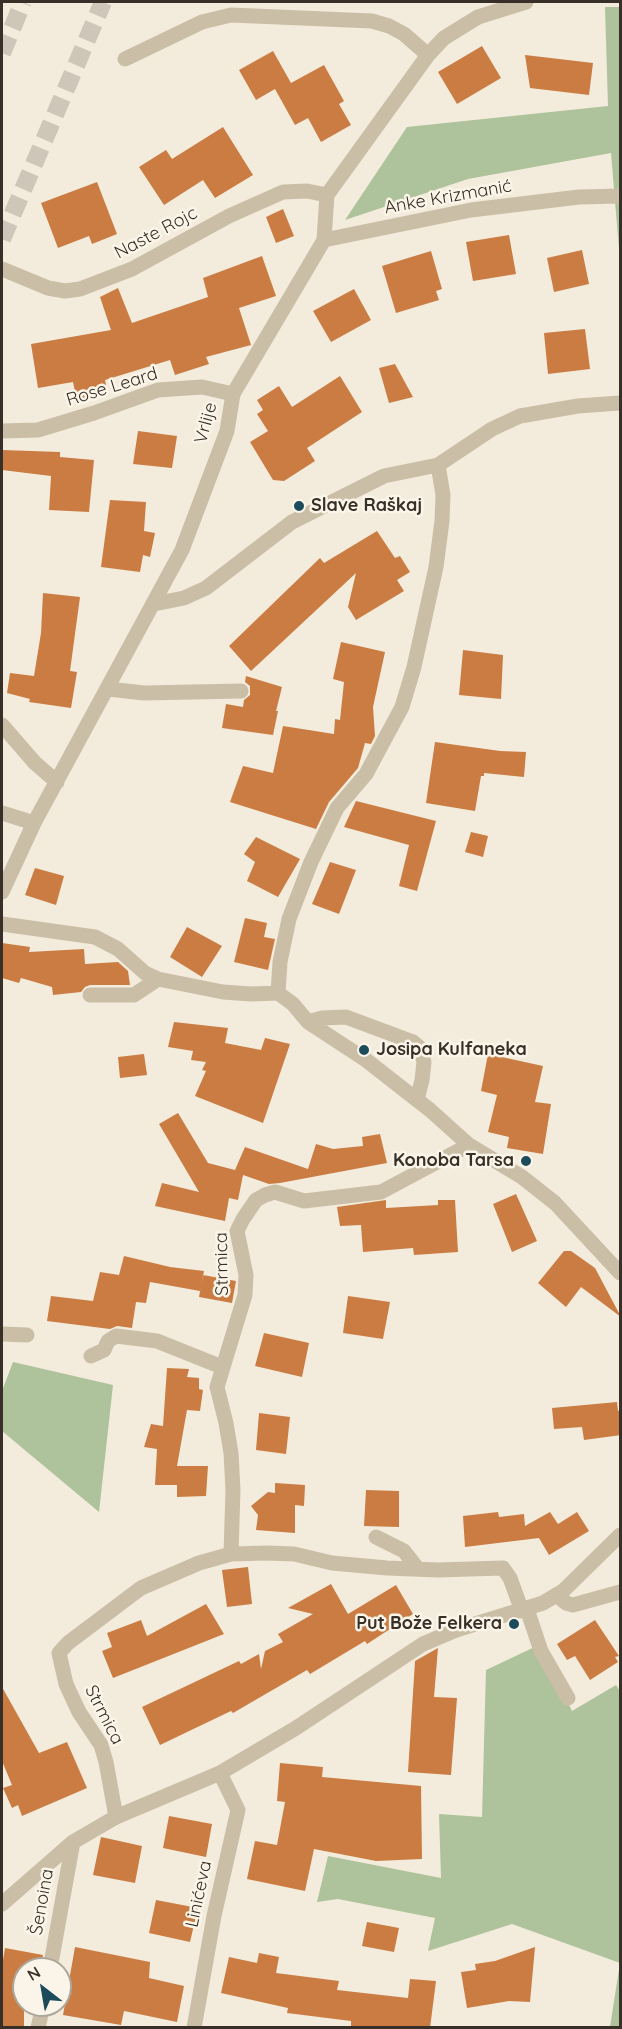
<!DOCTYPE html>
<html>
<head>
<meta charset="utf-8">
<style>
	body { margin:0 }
	#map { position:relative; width:622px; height:2029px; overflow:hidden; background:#f3ecdc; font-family:Quicksand,sans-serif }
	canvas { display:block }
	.frame { position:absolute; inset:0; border:3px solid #383028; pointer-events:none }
	.north { position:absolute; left:12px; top:1957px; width:60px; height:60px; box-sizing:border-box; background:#faf5e8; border:2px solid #aca69b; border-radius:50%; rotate:329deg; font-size:16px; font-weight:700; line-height:24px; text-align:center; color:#383028 }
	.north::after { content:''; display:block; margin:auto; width:21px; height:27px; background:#1c4b5b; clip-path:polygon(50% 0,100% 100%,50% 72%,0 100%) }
</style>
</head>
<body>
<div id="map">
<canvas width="622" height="2029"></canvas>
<div class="frame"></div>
<div class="north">N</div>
</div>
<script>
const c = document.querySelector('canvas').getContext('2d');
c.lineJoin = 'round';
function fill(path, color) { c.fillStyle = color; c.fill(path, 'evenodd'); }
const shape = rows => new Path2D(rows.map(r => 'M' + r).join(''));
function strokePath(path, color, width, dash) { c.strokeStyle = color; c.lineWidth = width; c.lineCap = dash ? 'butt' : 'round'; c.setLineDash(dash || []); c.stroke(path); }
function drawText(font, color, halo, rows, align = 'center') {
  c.font = font + ' Quicksand,sans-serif'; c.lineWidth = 5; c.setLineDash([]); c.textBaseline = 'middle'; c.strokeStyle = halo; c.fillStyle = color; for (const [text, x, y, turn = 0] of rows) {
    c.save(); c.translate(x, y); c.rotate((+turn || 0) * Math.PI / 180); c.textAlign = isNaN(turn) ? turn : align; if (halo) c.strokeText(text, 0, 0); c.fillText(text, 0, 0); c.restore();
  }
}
fill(shape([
	[605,7,620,7,620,261,611,153,468,179,345,220,407,127,608,106],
	[13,1362,113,1385,99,1512,2,1431,2,1391],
	[541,1644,572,1711,616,1685,620,1691,620,2027,610,2027,620,1963,512,1924,428,1951,435,1918,338,1899,317,1902,328,1856,441,1878,439,1814,482,1817,486,1670]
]), '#aec29b');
fill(shape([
	[482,46,501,78,457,104,438,72],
	[273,51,291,83,324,65,344,101,339,104,351,125,321,142,308,118,295,125,275,89,256,100,239,70],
	[525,55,593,63,589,95,530,88],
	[223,127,253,175,215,198,203,180,164,205,139,167,166,150,172,159],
	[97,182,117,234,92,244,89,236,58,248,41,203],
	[283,209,294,236,276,243,266,217],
	[509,235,516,274,473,281,466,242],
	[582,250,589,284,554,292,547,258],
	[431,251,442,289,436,291,439,300,396,313,382,266],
	[262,256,276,296,239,308,251,345,206,357,209,364,175,375,170,360,105,380,108,395,77,401,73,382,38,388,31,344,111,330,100,297,118,288,132,323,208,297,203,278],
	[354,289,371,320,331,342,313,311],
	[585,329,590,369,548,374,544,333],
	[395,364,413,397,389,403,379,368],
	[340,376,362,412,307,448,315,461,284,481,273,480,250,442,268,431,257,414,263,410,257,400,279,386,292,407],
	[138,431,177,436,172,468,133,464],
	[2,450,60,452,60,457,94,460,89,512,49,510,51,476,2,470],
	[110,500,146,502,144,531,155,533,150,557,143,555,140,572,101,567],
	[377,531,395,558,400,556,410,572,397,580,404,591,356,620,348,607,356,573,251,671,229,646,320,558,324,563],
	[43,593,80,597,70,671,77,672,71,708,29,702,30,699,7,693,10,673,34,676,41,633],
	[341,642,385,652,373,707,375,736,371,744,365,743,358,768,329,802,316,829,230,802,243,766,273,773,283,726,334,734,335,719,340,720,344,682,333,679],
	[463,650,503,655,501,699,459,695],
	[246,676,282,687,276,711,278,711,273,735,222,728,226,704,243,707,244,700,250,695,250,686,245,682],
	[435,742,500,751,526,752,524,777,484,773,484,776,481,776,475,811,426,803],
	[356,801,436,821,417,891,399,886,409,845,344,827],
	[471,832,488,836,483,857,465,852],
	[256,837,300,859,278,897,247,881,255,862,244,854],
	[330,862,356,870,339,914,312,904],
	[35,868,64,876,56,905,25,895],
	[245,918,267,923,264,937,275,939,268,970,234,962],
	[187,927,222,946,202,977,170,957],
	[2,943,30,947,29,952,84,949,85,964,118,962,128,971,130,985,90,985,85,987,81,992,53,995,52,987,21,978,19,983,2,978],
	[174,1022,228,1028,225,1043,261,1050,265,1038,290,1044,263,1123,195,1096,206,1071,202,1070,206,1062,191,1060,193,1051,168,1047],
	[144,1054,147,1075,120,1078,118,1057],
	[488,1054,543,1066,535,1102,551,1104,543,1154,507,1148,509,1137,488,1132,497,1095,481,1091],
	[178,1113,208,1163,235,1170,245,1147,308,1169,316,1144,333,1149,363,1146,362,1137,380,1134,387,1163,280,1183,269,1184,243,1175,238,1200,229,1198,225,1221,155,1206,162,1183,199,1192,159,1124],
	[516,1194,537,1241,512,1252,493,1204],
	[386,1200,386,1208,438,1205,438,1200,455,1200,458,1252,414,1255,413,1248,363,1252,361,1225,340,1226,337,1207],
	[564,1251,571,1251,595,1268,621,1317,581,1287,566,1307,538,1283],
	[124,1256,170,1267,204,1271,200,1291,150,1282,146,1303,136,1302,132,1328,117,1326,110,1329,47,1321,51,1296,93,1301,100,1272,119,1275],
	[203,1275,236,1281,232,1303,199,1297],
	[348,1296,390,1302,383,1339,343,1333],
	[264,1333,309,1343,302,1377,255,1366],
	[167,1368,189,1369,187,1377,199,1378,199,1389,203,1390,200,1411,187,1410,177,1466,208,1466,206,1496,177,1497,177,1485,155,1485,157,1449,144,1447,151,1424,163,1426],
	[617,1402,618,1411,621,1410,621,1435,584,1440,582,1427,554,1429,552,1408],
	[259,1413,290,1417,286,1454,256,1450],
	[275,1483,305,1485,304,1506,295,1505,295,1533,256,1530,258,1515,251,1506,268,1492,275,1493],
	[366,1490,399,1491,399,1527,364,1526],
	[498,1512,499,1517,524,1514,525,1526,550,1512,558,1524,577,1512,589,1531,549,1555,539,1538,465,1547,463,1516],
	[248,1567,252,1604,227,1607,222,1570],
	[331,1584,348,1614,396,1585,413,1614,367,1644,365,1641,310,1674,307,1670,233,1713,231,1711,160,1745,142,1707,239,1661,241,1664,259,1654,261,1669,265,1651,283,1642,278,1634,313,1614,288,1608],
	[206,1604,224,1634,113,1678,102,1651,112,1647,107,1633,141,1620,147,1636],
	[595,1620,619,1656,615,1657,618,1662,590,1680,575,1656,567,1660,557,1644],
	[438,1648,434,1697,457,1698,451,1775,408,1772,415,1661],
	[2,1687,39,1753,67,1742,87,1788,22,1816,18,1805,12,1808,3,1788,12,1785,2,1761],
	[280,1763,323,1767,322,1777,421,1786,422,1859,376,1861,314,1849,305,1891,247,1879,255,1841,277,1845,285,1802,277,1801],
	[169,1816,212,1824,206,1857,163,1848],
	[101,1837,142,1846,135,1883,93,1875],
	[156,1900,198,1908,190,1942,149,1933],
	[367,1922,399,1928,394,1952,362,1946],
	[75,1947,150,1962,149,1978,184,1986,177,2022,124,2011,121,2025,63,2015],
	[535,1947,530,2002,509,2001,467,2008,461,1972,476,1970,475,1964,495,1961],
	[5,1948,43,1955,40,1969,24,1969,24,2028,2,2028,2,1966],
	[259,1953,279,1957,276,1973,339,1981,337,1990,408,1998,410,1979,436,1981,430,2028,351,2028,351,2021,287,2013,288,2008,221,1993,229,1957,257,1963]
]), '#ca7c43');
strokePath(shape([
	[2,53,23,2],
	[2,239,103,2]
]), '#cec6b8', 18, [18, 9]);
strokePath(shape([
	[125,59,202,22,231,15,372,21,389,26,404,34,428,55],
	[324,240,471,210,579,197,620,196],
	[2,269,48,288,65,291,80,289,132,269,229,216,283,192,307,191,327,195],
	[2,431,38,430,94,413,158,390,202,387,233,394],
	[154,604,184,598,206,588,292,522,384,476,438,465,492,429,520,416,578,406,620,403],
	[108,689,144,693,241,691],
	[2,725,35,763,57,782],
	[2,813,34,823],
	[2,892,34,823,182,550,227,431,233,394,324,240,327,195,428,55,444,38,478,17,526,2],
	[2,924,95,937,118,949,145,973,158,979,223,992,251,994,278,993],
	[278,993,280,962,289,919,311,862,337,808,366,774,402,707,414,667,436,567,442,521,443,495,438,465],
	[278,993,293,1004,308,1022,366,1060,430,1110,469,1145,522,1177,555,1203,620,1273],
	[90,995,134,995,158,979],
	[308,1022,322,1018,346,1017,413,1042,420,1048,424,1062,422,1080,417,1100],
	[2,1334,27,1335],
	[91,1356,104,1350,108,1341,116,1336,157,1341,222,1367],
	[376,1537,404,1551,418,1569],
	[231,1554,233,1490,231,1453,226,1423,217,1387,245,1295,246,1275,237,1231,243,1219,256,1200,265,1195,275,1192,304,1201,381,1192,469,1145],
	[556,1595,566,1603,573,1605,620,1592],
	[527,1609,541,1651,568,1698],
	[116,1817,106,1762,101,1745,79,1712,66,1684,59,1653,68,1643,141,1588,199,1563,231,1554,267,1553,294,1554,332,1563,387,1568,438,1570,503,1568,510,1578,522,1611],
	[2,1904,73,1842,116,1817,220,1773,296,1728,423,1644,456,1630,543,1603,563,1591,620,1535],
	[50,1969,73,1842],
	[38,2028,43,2005],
	[194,2028,214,1916,238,1810,220,1773]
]), '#cbbea7', 15);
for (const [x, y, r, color] of [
	[299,506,6,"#1c4b5b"],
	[364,1050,6,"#1c4b5b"],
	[526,1161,6,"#1c4b5b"],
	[514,1624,6,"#1c4b5b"]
]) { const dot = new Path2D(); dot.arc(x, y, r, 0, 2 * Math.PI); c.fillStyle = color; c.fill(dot); strokePath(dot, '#faf5e8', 2); }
drawText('18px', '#383028', '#faf5e8', [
	["Anke Krizmanić",448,197,-10],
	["Naste Rojc",156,233,-28],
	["Rose Leard",112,387,-17],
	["Vrlije",206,423,-75],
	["Strmica",222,1264,-91],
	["Strmica",104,1715,63],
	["Linićeva",199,1894,-78],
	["Šenoina",42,1902,-80]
]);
drawText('bold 18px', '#383028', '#faf5e8', [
	["Slave Raškaj",311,506],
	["Josipa Kulfaneka",376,1050],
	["Konoba Tarsa",514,1161,"right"],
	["Put Bože Felkera",502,1624,"right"]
], 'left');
</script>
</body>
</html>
